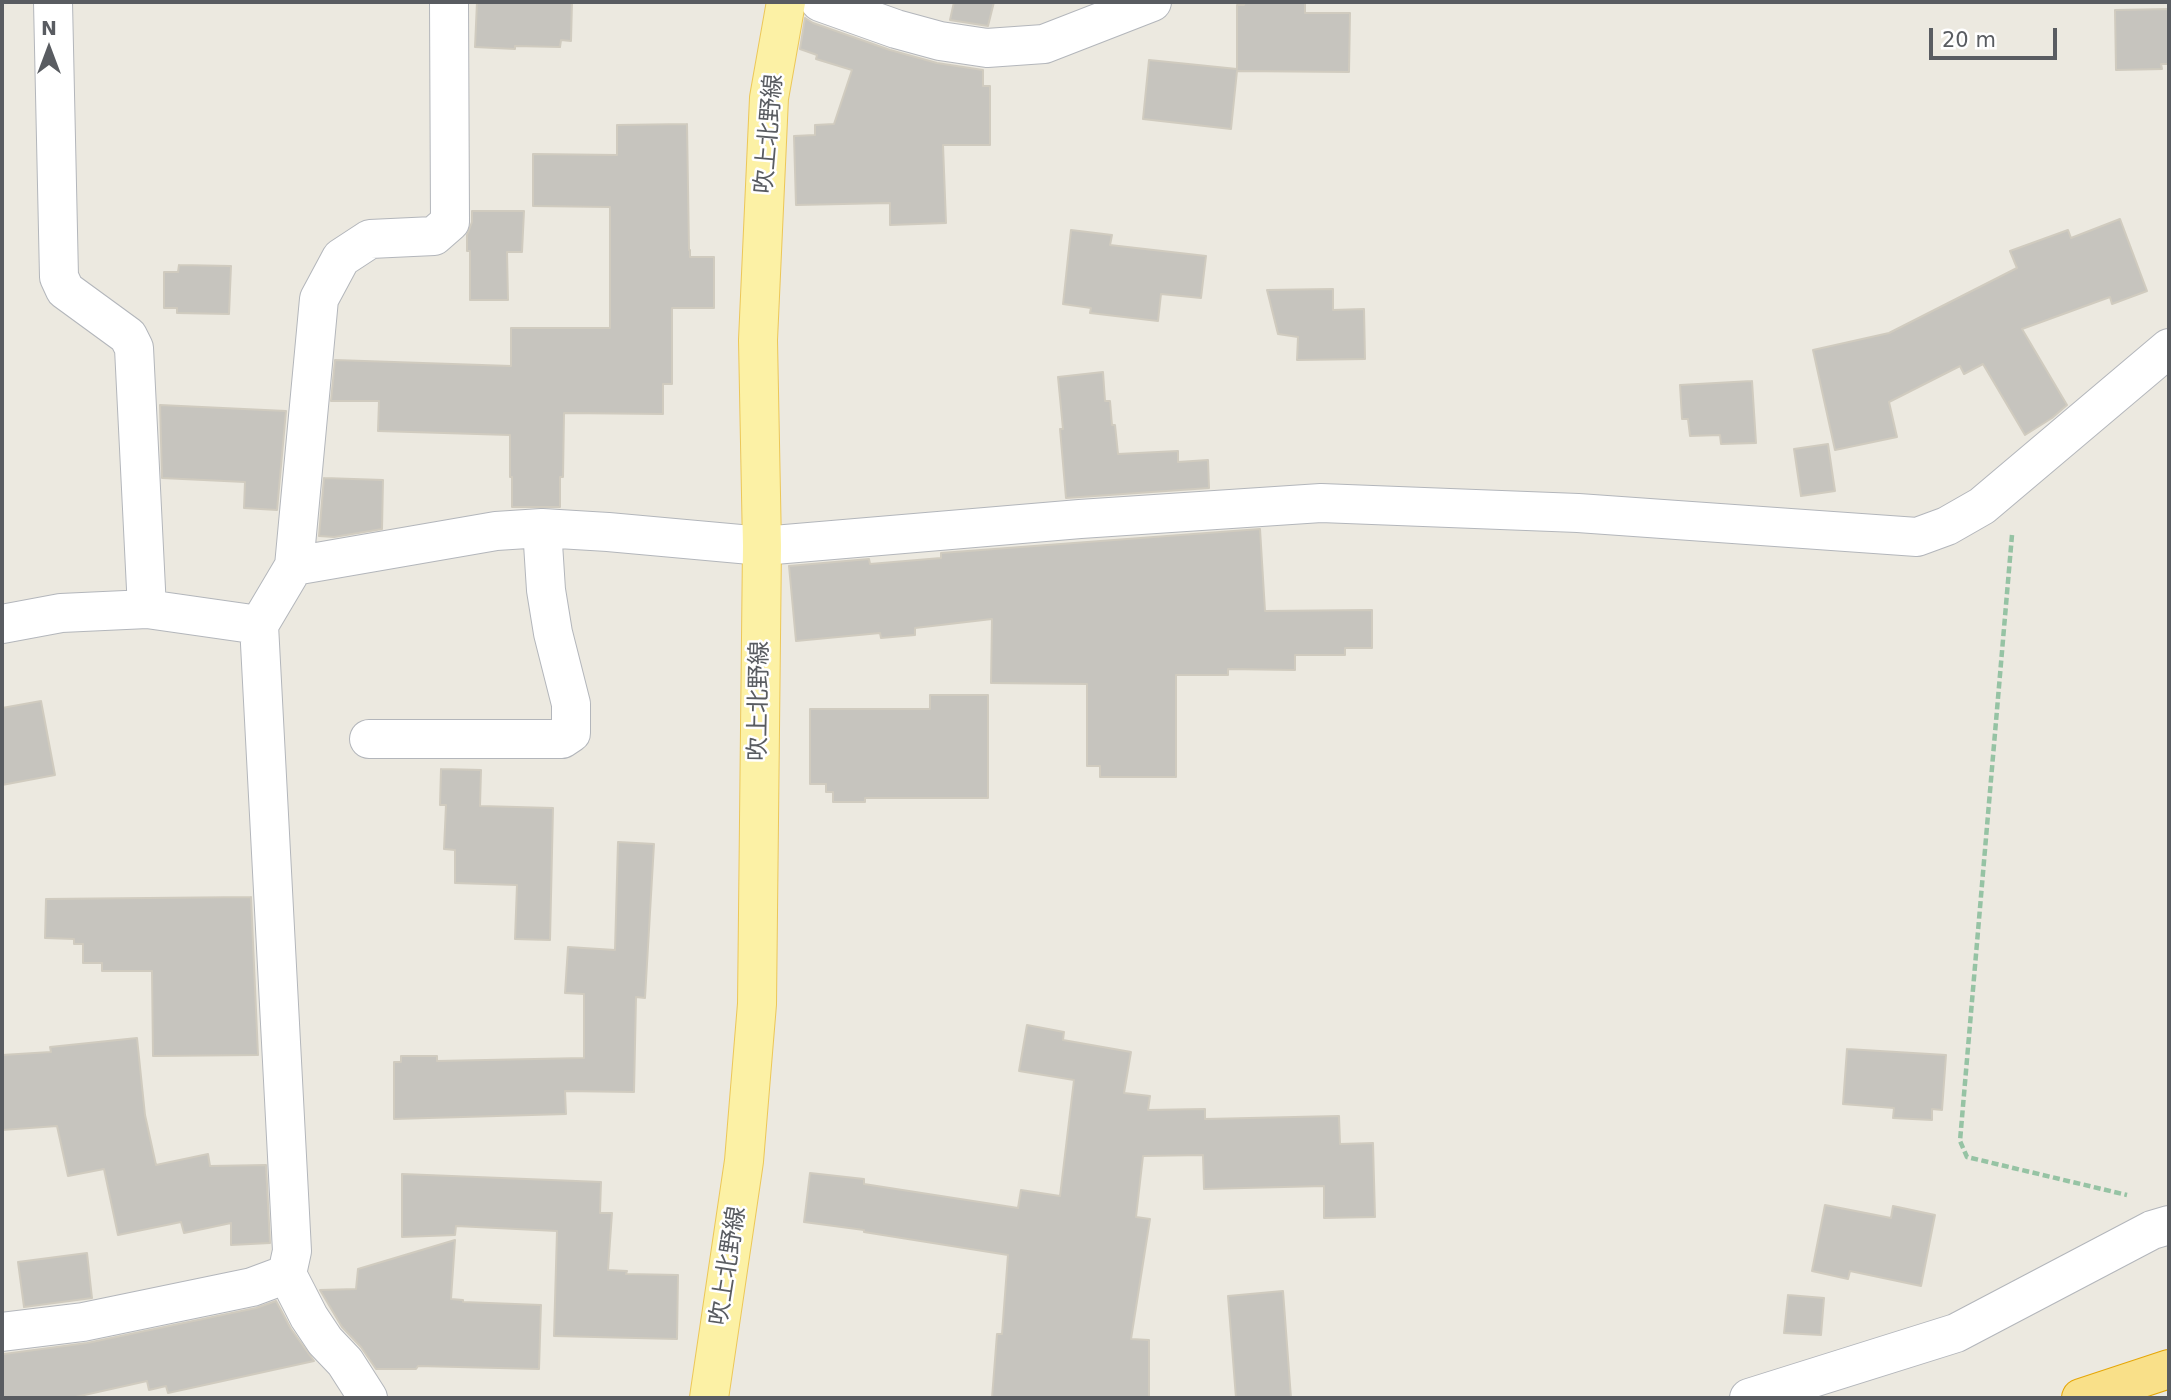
<!DOCTYPE html>
<html>
<head>
<meta charset="utf-8">
<style>
	body { margin:0 }
	#map { position:relative; width:2171px; height:1400px; overflow:hidden; background:#ece9e0; font-family:"DejaVu Sans",sans-serif }
	canvas { display:block }
	.frame { position:absolute; inset:0; border:4px solid #595c61; pointer-events:none }
	.north { position:absolute; left:14px; top:14px; width:70px; height:70px; -webkit-text-stroke:5px #fff; paint-order:stroke; rotate:0deg; font-size:19px; font-weight:700; line-height:28px; text-align:center; color:#595c61 }
	.north::after { content:''; display:block; margin:auto; width:24px; height:32px; background:#595c61; clip-path:polygon(50% 0,100% 100%,50% 72%,0 100%) }
	.scale { position:absolute; left:1929px; top:28px; width:128px; height:32px; box-sizing:border-box; border:4px solid #595c61; border-top:0; padding-left:9px; font-size:21px; line-height:24px; white-space:nowrap; color:#595c61; -webkit-text-stroke:5px #fff; paint-order:stroke }
</style>
</head>
<body>
<div id="map">
<canvas width="2171" height="1400"></canvas>
<div class="frame"></div>
<div class="north">N</div>
<div class="scale">20 m</div>
</div>
<script>
const c = document.querySelector('canvas').getContext('2d');
c.lineJoin = 'round';
function fill(path, color) { c.fillStyle = color; c.fill(path, 'evenodd'); }
const shape = rows => new Path2D(rows.map(r => 'M' + r).join(''));
function strokePath(path, color, width, dash) { c.strokeStyle = color; c.lineWidth = width; c.lineCap = dash ? 'butt' : 'round'; c.setLineDash(dash || []); c.stroke(path); }
function drawText(font, color, halo, rows, align = 'center') {
  c.font = font + ' "DejaVu Sans","Noto Sans JP",sans-serif'; c.lineWidth = 5; c.setLineDash([]); c.textBaseline = 'middle'; c.strokeStyle = halo; c.fillStyle = color; for (const [text, x, y, turn = 0] of rows) {
    c.save(); c.translate(x, y); c.rotate((+turn || 0) * Math.PI / 180); c.textAlign = isNaN(turn) ? turn : align; if (halo) c.strokeText(text, 0, 0); c.fillText(text, 0, 0); c.restore();
  }
}
const building = shape([
	[477,2,572,2,571,41,561,40,560,47,515,46,515,49,475,47,477,2],
	[954,2,994,2,988,26,950,20,954,2],
	[1245,2,1305,2,1305,13,1350,13,1349,72,1237,71,1231,129,1143,119,1149,60,1237,69,1237,5,1244,5,1245,2],
	[2169,9,2169,64,2161,64,2162,69,2116,70,2115,10,2169,9],
	[805,18,813,23,890,50,937,63,983,70,983,86,990,86,990,145,943,145,946,223,890,225,890,203,796,205,794,136,815,135,815,125,834,124,852,70,816,59,817,55,800,49,805,18],
	[687,124,689,250,690,250,690,257,714,257,714,308,672,308,672,384,663,384,663,414,564,413,563,477,560,477,560,507,512,507,512,477,510,477,510,435,378,431,379,401,331,401,335,360,511,366,511,328,610,328,610,207,533,206,533,154,617,155,617,125,687,124],
	[472,211,524,211,522,252,507,252,508,300,470,300,470,251,467,251,467,235,472,222,472,211],
	[2120,219,2147,291,2112,304,2110,297,2022,329,2067,405,2052,418,2025,435,1983,364,1964,374,1960,366,1889,402,1897,437,1835,450,1813,350,1889,333,2017,268,2010,251,2068,230,2071,238,2120,219],
	[1071,230,1112,235,1110,245,1206,256,1201,298,1161,294,1158,321,1090,313,1091,308,1063,304,1071,230],
	[179,265,231,266,229,314,177,313,177,308,164,308,164,272,178,272,179,265],
	[1333,289,1333,310,1364,309,1365,359,1297,360,1298,337,1278,334,1267,290,1333,289],
	[1103,372,1105,401,1110,401,1112,425,1115,425,1118,454,1178,451,1178,462,1208,460,1209,488,1066,498,1060,429,1063,429,1058,377,1103,372],
	[1752,381,1756,443,1721,444,1720,435,1690,436,1688,419,1682,419,1680,385,1752,381],
	[160,405,286,411,277,510,244,508,245,482,162,478,160,405],
	[1828,444,1835,491,1801,496,1794,449,1828,444],
	[324,478,383,480,382,529,334,537,319,536,324,478],
	[1260,529,1265,611,1372,610,1372,648,1345,648,1345,655,1295,655,1295,670,1228,669,1228,675,1176,675,1176,777,1100,777,1100,766,1087,766,1087,684,991,683,992,619,915,628,915,635,881,638,880,633,796,641,789,566,869,559,870,564,941,558,941,553,1260,529],
	[930,695,988,695,988,798,865,798,865,802,833,802,833,792,826,792,826,784,810,784,810,709,930,709,930,695],
	[41,701,55,775,2,785,2,708,41,701],
	[441,769,481,770,480,806,553,808,550,940,515,939,517,885,455,883,455,850,444,849,446,805,440,805,441,769],
	[618,842,654,844,645,998,636,997,634,1092,565,1091,566,1114,394,1119,394,1062,401,1062,401,1056,437,1056,437,1061,584,1058,584,994,565,993,568,947,615,950,618,842],
	[251,897,258,1055,153,1056,152,971,102,971,102,963,83,963,83,944,74,944,74,939,45,938,46,899,251,897],
	[1027,1025,1064,1032,1063,1040,1131,1052,1124,1093,1150,1096,1148,1110,1205,1109,1205,1119,1339,1116,1340,1144,1373,1143,1375,1217,1324,1218,1324,1186,1204,1189,1203,1155,1143,1156,1136,1217,1150,1219,1131,1339,1149,1340,1149,1398,992,1398,997,1334,1002,1334,1008,1255,864,1232,864,1230,804,1222,810,1173,864,1179,864,1184,1018,1208,1021,1190,1060,1196,1074,1080,1019,1071,1027,1025],
	[137,1038,145,1115,156,1165,208,1154,210,1166,266,1165,270,1243,231,1245,231,1223,184,1233,181,1222,118,1235,104,1169,68,1176,57,1126,2,1130,2,1055,51,1052,50,1047,137,1038],
	[1847,1049,1946,1055,1942,1110,1932,1109,1932,1120,1893,1118,1894,1108,1843,1104,1847,1049],
	[402,1174,601,1182,600,1213,612,1213,608,1270,627,1271,626,1274,678,1275,677,1339,554,1336,557,1231,456,1226,455,1235,402,1237,402,1174],
	[1825,1205,1891,1218,1893,1206,1935,1215,1921,1286,1850,1271,1848,1279,1812,1271,1825,1205],
	[455,1240,451,1299,463,1300,463,1302,541,1305,539,1369,418,1366,416,1369,376,1369,361,1347,342,1327,320,1290,356,1289,358,1269,455,1240],
	[87,1253,92,1298,24,1307,18,1262,87,1253],
	[1283,1291,1291,1398,1236,1398,1228,1296,1283,1291],
	[1788,1295,1824,1298,1821,1335,1784,1333,1788,1295],
	[276,1301,291,1329,314,1361,168,1393,166,1386,149,1390,147,1381,71,1398,2,1398,2,1355,4,1354,87,1343,256,1308,276,1301]
]);
fill(building, '#c6c4be');
strokePath(building, '#d0cbbf', 2);
const minor = shape([
	[53,2,59,277,65,290,128,336,134,348,147,609],
	[820,2,896,29,940,41,987,48,1044,44,1152,2],
	[294,566,319,299,341,258,370,239,434,236,450,222,449,2],
	[2,624,61,613,147,609,259,625],
	[369,739,562,739,571,733,571,704,553,633,546,590,542,528],
	[287,1274,309,1317,325,1341,345,1362,368,1398],
	[2,1332,83,1322,252,1287,287,1274,292,1251,259,625,294,566,496,531,542,528,608,532,762,546,1080,519,1321,503,1578,513,1917,537,1947,526,1982,506,2169,348],
	[1749,1398,1956,1333,2152,1230,2169,1225]
]);
const major = shape([
	[709,1398,744,1161,757,1004,762,546,758,340,769,98,786,2]
]);
const highway = shape([
	[2081,1398,2169,1369]
]);
strokePath(minor, '#b3b6bb', 40);
strokePath(major, '#ecc758', 40);
strokePath(highway, '#e5a607', 40);
strokePath(shape([
	[2012,535,1960,1141,1967,1157,2127,1195]
]), '#96c3a4', 4.5, [7, 3.5]);
strokePath(minor, '#fff', 38);
strokePath(major, '#fcf1a5', 38);
strokePath(highway, '#f9e089', 38);
drawText('24px', '#595c61', '#fff', [
	["吹上北野線",770,134,-85],
	["吹上北野線",760,701,-89],
	["吹上北野線",729,1266,-81]
]);
</script>
</body>
</html>
